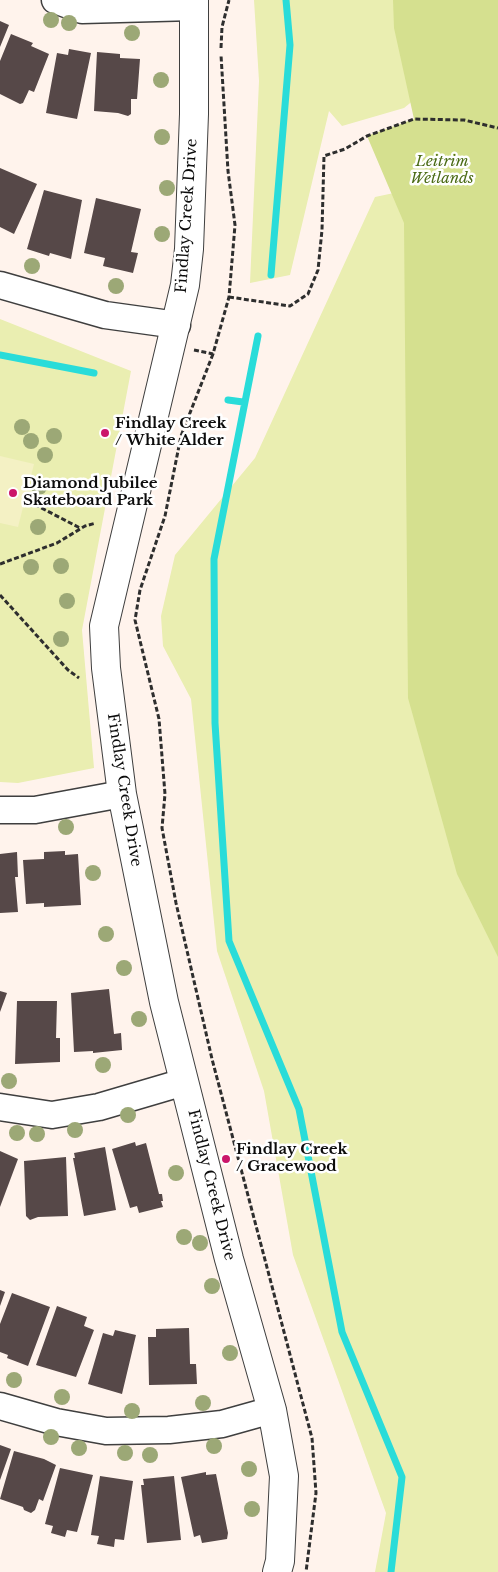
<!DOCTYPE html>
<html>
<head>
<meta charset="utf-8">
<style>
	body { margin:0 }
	canvas { display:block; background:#fff3ec }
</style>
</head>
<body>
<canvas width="498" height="1572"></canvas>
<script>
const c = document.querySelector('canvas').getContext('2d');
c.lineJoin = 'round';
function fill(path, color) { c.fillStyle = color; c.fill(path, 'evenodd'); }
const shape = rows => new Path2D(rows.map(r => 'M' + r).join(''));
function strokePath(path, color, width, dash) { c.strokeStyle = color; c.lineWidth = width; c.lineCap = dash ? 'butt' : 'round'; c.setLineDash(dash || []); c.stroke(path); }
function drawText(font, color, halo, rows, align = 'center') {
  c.font = font + ' "Libre Baskerville",serif'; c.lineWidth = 5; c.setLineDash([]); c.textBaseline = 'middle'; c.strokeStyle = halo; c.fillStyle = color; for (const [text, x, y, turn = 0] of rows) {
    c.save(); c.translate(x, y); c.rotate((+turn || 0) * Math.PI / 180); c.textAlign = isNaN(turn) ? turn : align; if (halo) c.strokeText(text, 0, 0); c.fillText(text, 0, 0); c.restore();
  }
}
fill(shape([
	[254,0,426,0,420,95,404,108,342,126,329,111,290,275,250,283,259,81],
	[498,171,498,1572,375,1572,386,1513,293,1255,264,1091,217,951,191,699,163,646,161,616,175,555,255,458,375,197],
	[0,319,131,371,82,630,94,768,18,783,0,782]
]), '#eaeeb1');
fill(shape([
	[393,0,498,0,498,957,457,874,408,698,404,223,367,136,414,119,394,28]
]), '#d5e08f');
fill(shape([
	[0,456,34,464,18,527,0,523]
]), '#f4f1c4');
strokePath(shape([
	[271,275,290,45,286,0],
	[258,336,214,559,215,723,229,941,299,1109,342,1332,402,1477,391,1572],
	[0,355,94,373],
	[228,400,243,402]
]), '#29dcd9', 7);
fill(shape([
	[0,21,9,25,0,47],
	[11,34,33,43,31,46,49,54,34,92,29,90,23,103,20,104,0,94,0,61],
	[69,49,91,53,77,119,46,113,57,53,68,55],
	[97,52,120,54,120,58,140,59,137,99,131,99,131,114,128,116,118,113,94,111],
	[0,168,37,184,14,234,0,227],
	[44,190,82,200,71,259,50,253,49,256,27,249],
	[96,198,141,209,131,252,138,253,133,273,103,266,105,258,84,253],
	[65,851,65,855,78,854,81,905,44,907,44,903,26,904,23,860,44,859,44,852],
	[17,852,18,877,15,877,18,912,0,913,0,854],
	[109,989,114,1034,121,1033,122,1050,93,1053,93,1051,74,1052,71,993],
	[0,991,7,993,0,1012],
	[17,1001,57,1001,56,1038,60,1038,60,1062,15,1064],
	[135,1142,136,1146,146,1143,159,1194,162,1194,163,1201,161,1201,163,1207,139,1213,137,1206,130,1208,112,1149],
	[105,1147,116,1210,84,1216,73,1158,75,1158,74,1153],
	[0,1151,18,1159,0,1207],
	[66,1157,68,1216,38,1217,30,1220,26,1216,24,1161],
	[0,1290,5,1292,0,1306],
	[12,1293,50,1307,28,1366,7,1358,8,1355,0,1352,0,1324],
	[57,1306,87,1317,84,1326,94,1330,76,1377,36,1365],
	[189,1328,190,1364,196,1364,197,1384,149,1385,148,1337,156,1337,156,1329],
	[115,1330,136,1335,122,1394,88,1384,103,1333,113,1336],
	[0,1445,11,1449,0,1480],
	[14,1451,44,1459,56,1465,43,1501,39,1499,35,1510,31,1513,24,1510,23,1507,0,1499],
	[60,1468,93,1475,77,1532,67,1530,65,1537,51,1533,53,1526,45,1524],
	[206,1472,206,1475,216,1474,228,1533,227,1539,202,1543,200,1535,194,1537,181,1477],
	[100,1476,133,1481,124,1540,115,1539,114,1547,97,1544,99,1536,91,1535],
	[174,1476,181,1540,147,1543,141,1485,144,1485,143,1479]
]), '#564848');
const minor = shape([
	[55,0,82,10,194,7],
	[0,285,105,315,177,325],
	[0,810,35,810,122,794],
	[0,1107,52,1115,99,1107,184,1082],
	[0,1406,56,1422,106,1431,169,1430,222,1424,272,1410]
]);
const tertiary = shape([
	[194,0,194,114,189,249,185,285,104,626,106,668,122,794,164,1002,229,1259,272,1410,284,1476,280,1561,277,1572]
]);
strokePath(minor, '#3f3f3f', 29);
strokePath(tertiary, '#3f3f3f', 30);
strokePath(shape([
	[221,48,222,27,229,0],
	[229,297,290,306,308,294,318,270,322,230,324,156,345,149,367,136,414,119,464,120,498,128],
	[194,350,213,354,229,297,235,225,228,171,221,55],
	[213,354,181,436,165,516,140,590,135,620,159,719,165,794,162,828,176,903,212,1059,312,1438,316,1493,306,1572],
	[28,501,80,528],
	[0,564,57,543,85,526,96,523],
	[0,595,68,670,79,678]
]), '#2e2e2e', 3, [5, 2.5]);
strokePath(minor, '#fff', 26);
strokePath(tertiary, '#fff', 28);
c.fillStyle = '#9ca876';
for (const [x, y] of [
	[51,20],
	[69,23],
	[132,33],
	[161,80],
	[162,137],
	[167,188],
	[162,234],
	[32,266],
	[116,286],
	[22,427],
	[54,436],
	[31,441],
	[45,455],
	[39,487],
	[38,527],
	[61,566],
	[31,567],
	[67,601],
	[61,639],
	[66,827],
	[93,873],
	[106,934],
	[124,968],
	[139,1019],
	[103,1065],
	[9,1081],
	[128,1115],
	[75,1130],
	[17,1133],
	[37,1134],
	[176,1173],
	[184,1237],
	[200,1243],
	[212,1286],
	[230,1353],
	[14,1380],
	[62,1397],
	[203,1403],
	[132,1411],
	[51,1437],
	[214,1446],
	[79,1448],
	[125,1453],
	[150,1455],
	[249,1469],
	[252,1509]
]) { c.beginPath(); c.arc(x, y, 8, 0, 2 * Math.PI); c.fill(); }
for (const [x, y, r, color] of [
	[105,433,5,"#cb166a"],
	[13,493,5,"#cb166a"],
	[226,1159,5,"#cb166a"]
]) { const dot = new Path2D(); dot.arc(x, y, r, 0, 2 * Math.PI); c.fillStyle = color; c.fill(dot); strokePath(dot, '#fff', 2); }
drawText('italic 15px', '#4b6b16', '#fff', [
	["Leitrim",442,162],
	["Wetlands",442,179]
]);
drawText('15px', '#0c0c0c', '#fff', [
	["Findlay Creek Drive",187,216,-86],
	["Findlay Creek Drive",124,790,81],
	["Findlay Creek Drive",211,1185,76]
]);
drawText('bold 15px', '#0c0c0c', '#fff', [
	["Findlay Creek",115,424],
	["/ White Alder",115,441],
	["Diamond Jubilee",23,484],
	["Skateboard Park",23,501],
	["Findlay Creek",236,1150],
	["/ Gracewood",236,1167]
], 'left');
</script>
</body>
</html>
